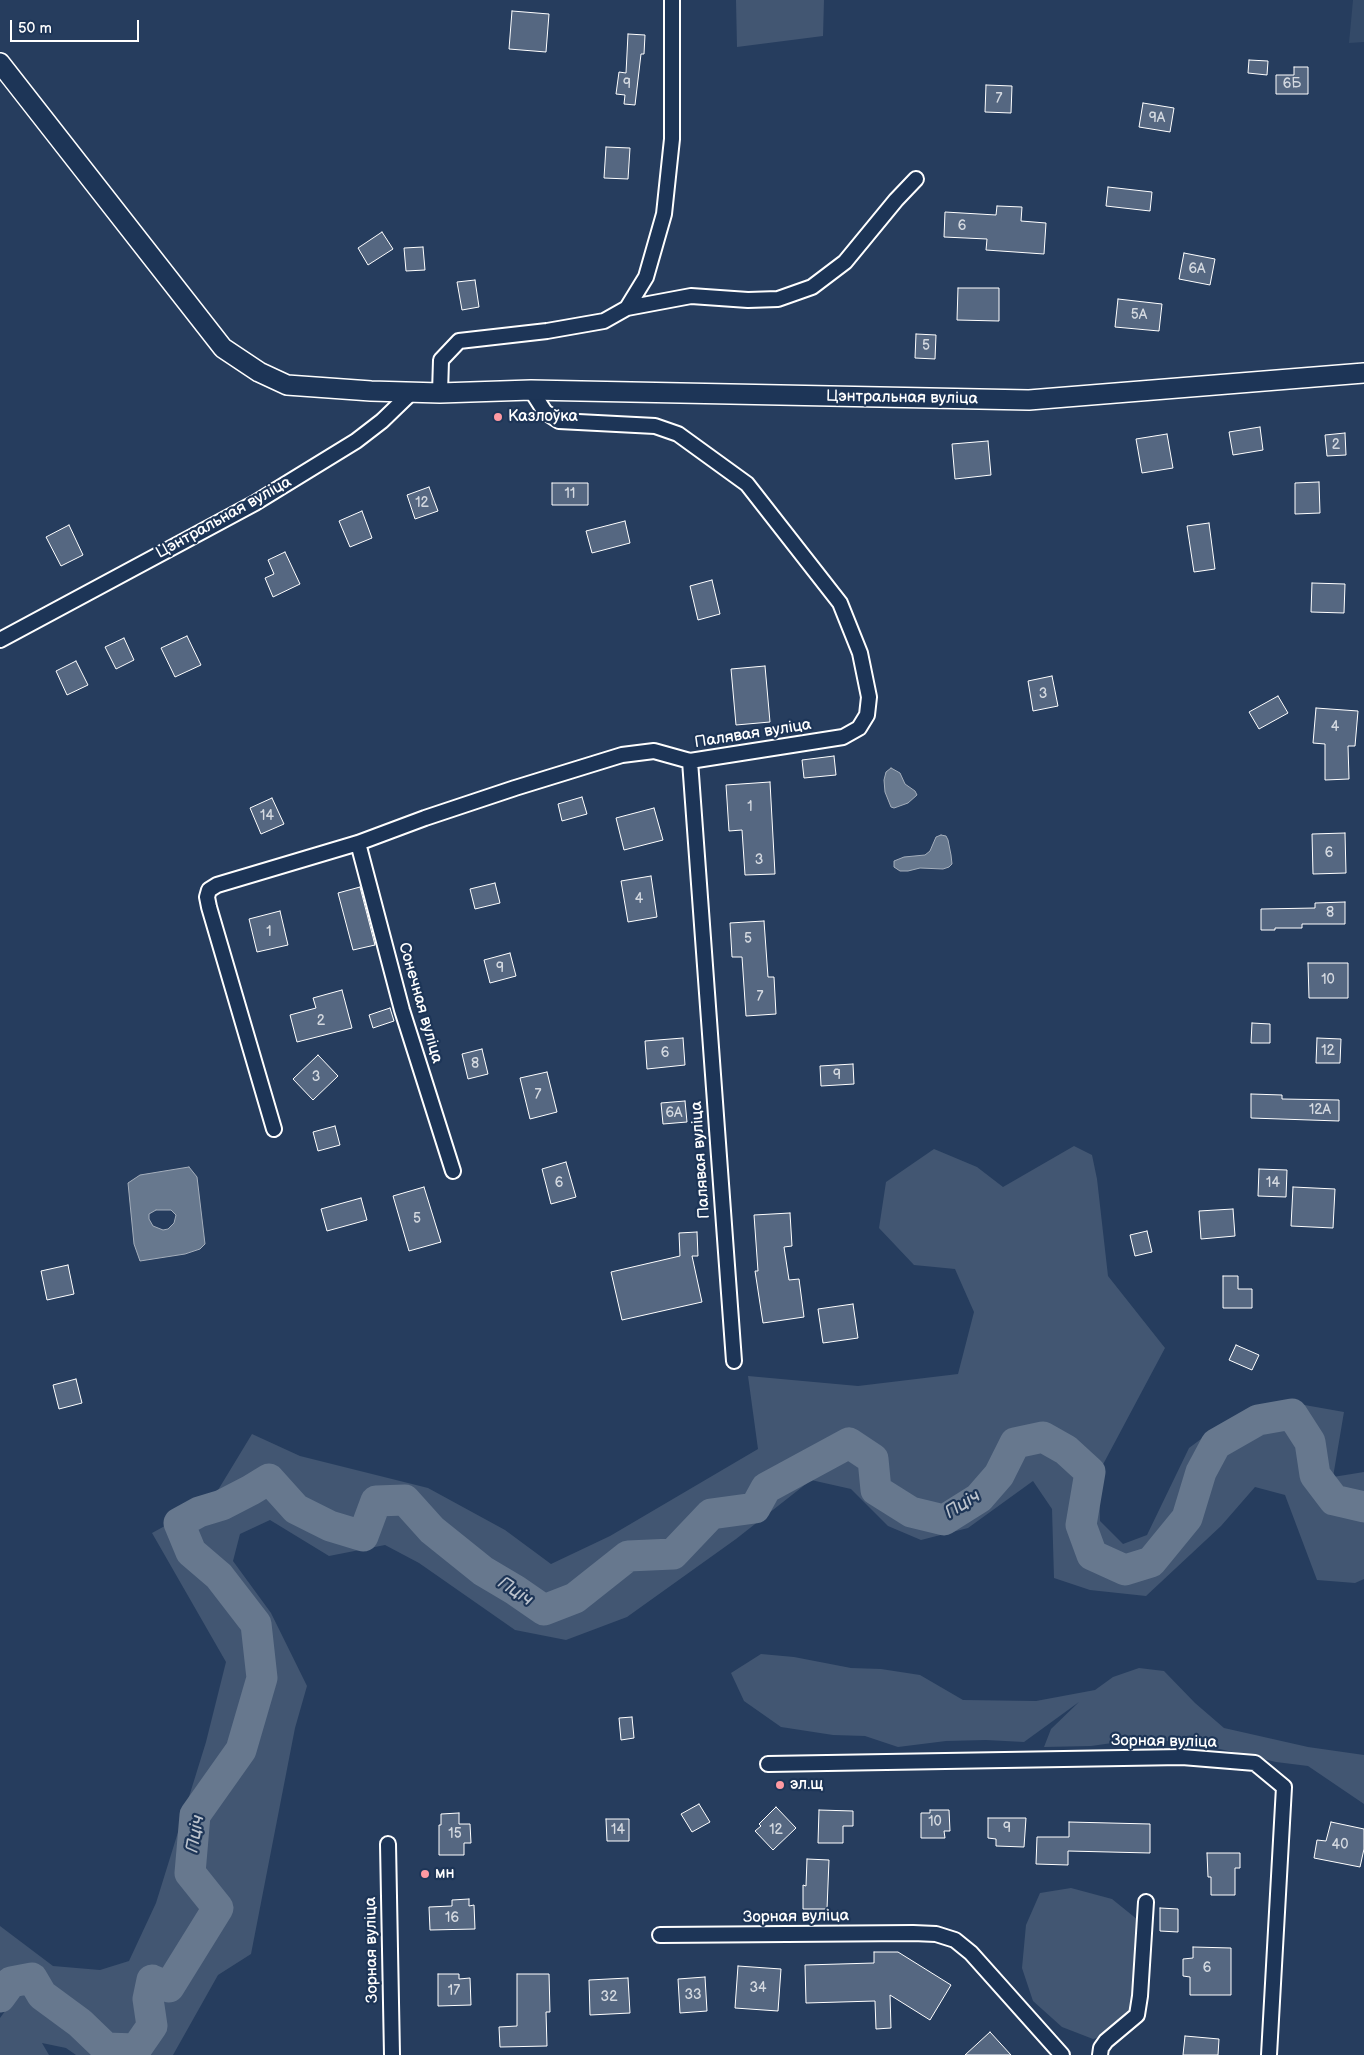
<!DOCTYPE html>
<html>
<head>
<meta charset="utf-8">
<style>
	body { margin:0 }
	#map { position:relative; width:1364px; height:2055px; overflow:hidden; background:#263d5e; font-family:"Balsamiq Sans",sans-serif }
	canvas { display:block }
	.scale { position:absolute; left:10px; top:20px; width:129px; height:22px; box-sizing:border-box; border:2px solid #fff; border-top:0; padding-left:6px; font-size:15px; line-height:18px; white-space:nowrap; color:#fff; -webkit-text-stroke:4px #1d3557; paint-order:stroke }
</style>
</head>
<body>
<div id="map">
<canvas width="1364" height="2055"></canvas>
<div class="scale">50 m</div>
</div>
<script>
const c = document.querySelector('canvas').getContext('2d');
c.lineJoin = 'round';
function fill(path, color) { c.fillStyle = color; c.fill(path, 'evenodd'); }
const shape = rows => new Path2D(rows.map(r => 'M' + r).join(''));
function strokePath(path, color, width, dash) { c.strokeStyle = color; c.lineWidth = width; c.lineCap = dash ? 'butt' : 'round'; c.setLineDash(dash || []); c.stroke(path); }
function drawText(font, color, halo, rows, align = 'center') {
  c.font = font + ' "Balsamiq Sans",sans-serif'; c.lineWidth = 4.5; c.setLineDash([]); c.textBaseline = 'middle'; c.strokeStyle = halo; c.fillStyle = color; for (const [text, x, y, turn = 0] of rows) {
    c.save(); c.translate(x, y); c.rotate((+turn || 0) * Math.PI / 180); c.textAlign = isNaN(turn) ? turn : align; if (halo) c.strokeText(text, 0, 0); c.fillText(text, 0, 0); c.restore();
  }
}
fill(shape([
	[1353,0,1364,0,1364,42,1349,43]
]), '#344a68');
fill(shape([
	[736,0,824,0,823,36,737,47],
	[1074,1146,1092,1155,1097,1179,1108,1276,1165,1348,1099,1472,1100,1521,1123,1544,1147,1535,1189,1448,1217,1427,1282,1401,1344,1412,1333,1477,1364,1472,1364,1579,1355,1583,1317,1580,1285,1495,1255,1487,1221,1526,1146,1596,1090,1590,1054,1578,1052,1509,1033,1481,968,1528,921,1540,888,1526,851,1489,811,1480,736,1539,627,1617,566,1640,515,1630,419,1563,385,1545,329,1556,270,1520,240,1534,233,1561,271,1613,307,1686,295,1728,251,1954,218,1975,173,2055,76,2055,66,2048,42,2043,49,2055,0,2055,0,2018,11,2003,0,1986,0,1926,53,1966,100,1970,129,1961,156,1903,206,1742,226,1662,152,1533,212,1500,252,1434,300,1456,428,1488,505,1530,551,1564,610,1536,758,1449,748,1376,858,1386,958,1374,974,1312,955,1269,914,1265,879,1228,886,1182,934,1149,977,1167,1003,1187],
	[761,1654,794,1657,851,1668,881,1669,920,1675,963,1700,1036,1701,1095,1690,1113,1677,1139,1668,1164,1671,1195,1703,1224,1728,1308,1747,1364,1755,1364,1804,1308,1766,1276,1762,1194,1743,1141,1739,1091,1746,1044,1747,1051,1729,1079,1702,1024,1742,986,1740,946,1741,898,1747,865,1736,833,1735,781,1727,744,1701,731,1673],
	[1071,1888,1112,1899,1138,1920,1137,2015,1115,2033,1093,2039,1062,2027,1033,2001,1022,1968,1026,1925,1040,1893]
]), '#425672');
const water = shape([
	[891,768,900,773,905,784,915,791,917,795,908,803,894,808,891,807,885,792,884,780,886,772,891,768],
	[941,835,946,836,948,840,951,855,952,864,949,867,943,869,920,868,908,871,900,871,894,867,894,861,904,857,925,855,930,851,936,837,941,835],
	[189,1167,197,1177,205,1244,200,1249,185,1254,140,1261,134,1244,128,1183,140,1175,189,1167],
	[156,1210,171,1210,176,1215,174,1223,168,1229,163,1230,153,1226,149,1219,149,1214,156,1210]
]);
fill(water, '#67788e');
strokePath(water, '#a4aebb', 1);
strokePath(shape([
	[0,1997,11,1982,32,1978,42,1995,80,2023,106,2048,136,2049,152,2026,148,1999,152,1980,169,1987,218,1908,190,1873,195,1815,241,1750,262,1678,256,1624,219,1576,191,1552,179,1523,199,1512,222,1505,251,1490,269,1479,296,1509,330,1526,363,1536,376,1501,405,1500,432,1530,483,1571,515,1590,544,1610,575,1598,628,1556,673,1554,711,1514,755,1508,766,1488,849,1443,873,1459,876,1490,911,1512,944,1520,979,1498,999,1475,1015,1443,1043,1437,1066,1450,1090,1472,1081,1525,1092,1555,1125,1570,1151,1562,1187,1518,1201,1472,1216,1444,1258,1420,1292,1414,1310,1442,1315,1475,1334,1500,1364,1507]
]), '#67788e', 31);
const building = shape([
	[512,11,549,14,546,52,509,49,512,11],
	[628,34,645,35,644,54,641,54,635,105,624,104,625,95,616,94,619,72,626,73,628,34],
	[1249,60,1268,61,1267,75,1248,73,1249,60],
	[1294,67,1308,67,1308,94,1276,94,1276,75,1294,75,1294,67],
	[986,85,1012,86,1011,113,985,112,986,85],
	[1143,103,1174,108,1170,132,1139,127,1143,103],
	[606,147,630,148,628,179,604,178,606,147],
	[1108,187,1152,192,1150,211,1106,206,1108,187],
	[997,206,1022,207,1021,221,1046,223,1044,254,986,250,987,239,944,237,945,212,996,215,997,206],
	[382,232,393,249,368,265,358,248,382,232],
	[423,247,425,270,406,271,404,248,423,247],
	[1184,253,1215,259,1210,285,1179,279,1184,253],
	[475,280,479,307,462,310,457,282,475,280],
	[958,288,999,288,999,321,957,320,958,288],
	[1118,299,1162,304,1159,331,1115,327,1118,299],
	[916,334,936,335,935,359,915,358,916,334],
	[1260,427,1263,450,1233,455,1229,432,1260,427],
	[1345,433,1346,455,1327,456,1325,435,1345,433],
	[1167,434,1173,468,1142,473,1136,439,1167,434],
	[988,441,991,475,955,479,952,444,988,441],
	[1319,482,1320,513,1295,514,1295,483,1319,482],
	[552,483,588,483,588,505,552,505,552,483],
	[429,487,438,511,415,519,407,495,429,487],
	[362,511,372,538,350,547,339,521,362,511],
	[625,521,630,543,592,553,586,531,625,521],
	[1209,523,1215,569,1194,572,1187,526,1209,523],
	[69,525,83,555,61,566,46,537,69,525],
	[285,552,300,584,273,597,265,578,274,574,268,560,285,552],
	[712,580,720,614,698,620,690,586,712,580],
	[1312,583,1345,584,1344,613,1311,612,1312,583],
	[187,636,201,665,175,677,161,648,187,636],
	[124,638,134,660,116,669,105,647,124,638],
	[76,661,88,685,67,695,56,671,76,661],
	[765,666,770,722,736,725,731,669,765,666],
	[1052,676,1058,706,1033,711,1028,681,1052,676],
	[1278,696,1288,713,1259,729,1249,712,1278,696],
	[1316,708,1358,711,1355,746,1348,746,1349,779,1325,780,1325,744,1313,743,1316,708],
	[834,756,836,775,804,778,802,760,834,756],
	[770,782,775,874,745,875,742,830,729,831,726,785,770,782],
	[582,797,587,814,562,821,558,804,582,797],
	[272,798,284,824,261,834,250,808,272,798],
	[654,808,663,840,624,850,616,818,654,808],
	[1345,833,1346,873,1313,874,1312,834,1345,833],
	[651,876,657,917,628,922,621,881,651,876],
	[495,883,500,903,475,909,470,889,495,883],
	[360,887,375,945,353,950,338,893,360,887],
	[1345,902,1345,924,1302,924,1302,928,1275,928,1275,930,1261,930,1261,909,1315,908,1315,903,1345,902],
	[280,911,288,945,257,952,249,919,280,911],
	[764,921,768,977,774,977,776,1014,746,1016,742,957,732,957,730,923,764,921],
	[510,953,516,976,490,983,484,960,510,953],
	[1308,963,1348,963,1348,998,1309,998,1308,963],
	[342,990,352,1028,297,1042,290,1015,316,1008,313,998,342,990],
	[390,1008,394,1021,373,1028,369,1015,390,1008],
	[1252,1023,1270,1024,1270,1043,1251,1043,1252,1023],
	[683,1038,685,1065,647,1069,645,1041,683,1038],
	[1317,1038,1341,1039,1340,1063,1316,1063,1317,1038],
	[482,1049,488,1074,468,1079,462,1054,482,1049],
	[318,1055,338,1076,313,1100,293,1079,318,1055],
	[853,1064,854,1084,821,1086,820,1066,853,1064],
	[547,1072,557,1112,530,1119,520,1078,547,1072],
	[1251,1094,1282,1095,1282,1099,1339,1100,1339,1121,1251,1118,1251,1094],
	[685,1101,687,1122,663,1124,661,1103,685,1101],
	[335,1126,340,1145,318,1151,313,1132,335,1126],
	[566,1162,576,1197,551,1204,542,1169,566,1162],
	[1259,1169,1287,1170,1286,1197,1258,1196,1259,1169],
	[424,1187,441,1242,409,1251,393,1196,424,1187],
	[1293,1187,1335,1189,1333,1228,1291,1226,1293,1187],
	[361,1198,367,1220,327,1231,321,1209,361,1198],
	[1233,1209,1235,1236,1201,1239,1199,1211,1233,1209],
	[790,1213,792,1246,784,1247,789,1280,799,1279,804,1317,763,1323,755,1271,758,1271,754,1215,790,1213],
	[1147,1231,1152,1252,1135,1256,1130,1235,1147,1231],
	[697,1232,698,1256,692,1256,702,1302,622,1320,611,1272,680,1256,679,1233,697,1232],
	[68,1265,74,1294,47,1300,41,1271,68,1265],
	[1223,1276,1238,1276,1238,1289,1252,1289,1252,1308,1223,1308,1223,1276],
	[853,1304,858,1338,823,1343,818,1309,853,1304],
	[1236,1345,1259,1355,1252,1370,1229,1360,1236,1345],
	[76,1379,82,1403,59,1409,53,1385,76,1379],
	[632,1717,634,1738,621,1740,619,1718,632,1717],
	[699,1804,710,1822,692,1832,681,1814,699,1804],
	[776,1807,796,1828,773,1850,755,1831,761,1826,759,1824,776,1807],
	[819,1810,853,1811,853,1826,843,1826,843,1843,818,1843,819,1810],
	[930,1810,949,1810,950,1831,944,1831,945,1838,921,1838,921,1813,930,1813,930,1810],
	[459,1813,459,1824,470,1824,471,1843,464,1843,464,1855,439,1855,439,1825,441,1825,441,1814,459,1813],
	[988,1818,1026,1818,1024,1847,996,1846,996,1839,988,1838,988,1818],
	[606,1819,629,1819,629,1841,607,1841,606,1819],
	[1069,1822,1150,1824,1150,1853,1068,1851,1068,1865,1036,1864,1037,1837,1069,1837,1069,1822],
	[1331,1822,1364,1829,1364,1849,1360,1867,1314,1858,1317,1840,1326,1841,1331,1822],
	[1207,1853,1240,1853,1240,1868,1235,1868,1235,1895,1211,1895,1211,1877,1208,1877,1207,1853],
	[807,1859,829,1860,827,1909,803,1909,803,1885,806,1886,807,1859],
	[469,1899,469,1906,474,1905,475,1929,430,1930,429,1907,452,1906,452,1900,469,1899],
	[1160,1908,1178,1909,1178,1932,1160,1931,1160,1908],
	[1193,1947,1231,1948,1231,1995,1190,1995,1190,1977,1183,1976,1183,1959,1193,1958,1193,1947],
	[874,1952,898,1952,951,1985,930,2020,890,1995,891,2028,876,2029,875,2001,806,2003,805,1965,874,1963,874,1952],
	[738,1966,781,1969,778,2011,735,2008,738,1966],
	[438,1974,459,1974,459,1979,470,1978,471,2005,438,2006,438,1974],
	[517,1974,549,1974,550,2012,546,2012,547,2046,500,2047,499,2027,517,2026,517,1974],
	[705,1977,707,2011,680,2013,678,1979,705,1977],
	[628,1978,630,2013,590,2015,589,1980,628,1978],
	[990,2032,1011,2055,965,2055,990,2032],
	[1185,2036,1219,2039,1218,2055,1183,2055,1185,2036]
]);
fill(building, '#556781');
strokePath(building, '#fff', 1);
const street = shape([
	[627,308,691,296,748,300,778,299,812,287,845,262,896,200,916,179],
	[531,390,545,412,559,421,655,426,678,434,747,484,840,603,860,653,869,697,867,715,859,728,843,737,690,761,734,1361],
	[440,393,441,360,459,341,547,331,604,321,627,308,646,277,664,214,672,139,672,0],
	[0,640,255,503,356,441,382,421,412,392],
	[358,843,402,1010,453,1171],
	[274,1129,209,907,207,897,209,890,217,885,358,843,425,818,515,788,622,755,654,751,690,761],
	[768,1764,1182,1757,1255,1763,1284,1787,1269,2055],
	[388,1844,392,2055],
	[660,1935,913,1933,936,1934,955,1940,971,1953,1062,2055],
	[1100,2055,1101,2048,1106,2041,1137,2015,1140,1996,1146,1902]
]);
const secondary = shape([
	[0,63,223,348,259,372,287,385,371,391,440,393,531,390,1029,400,1364,373]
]);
strokePath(street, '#fff', 18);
strokePath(secondary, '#fff', 22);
strokePath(street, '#1d3557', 14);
strokePath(secondary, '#1d3557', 19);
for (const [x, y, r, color] of [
	[498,417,5,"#ff9aa2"],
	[780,1785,5,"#ff9aa2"],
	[425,1874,5,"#ff9aa2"]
]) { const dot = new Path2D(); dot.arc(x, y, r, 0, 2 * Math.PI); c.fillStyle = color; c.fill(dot); strokePath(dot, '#1d3557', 2); }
drawText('14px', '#d4d9e0', null, [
	["9",627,84],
	["6Б",1292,84],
	["7",999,99],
	["9А",1157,118],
	["6",962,226],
	["6А",1197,269],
	["5А",1139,315],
	["5",926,346],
	["2",1336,445],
	["11",570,494],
	["12",422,503],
	["3",1043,694],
	["4",1335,727],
	["1",750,807],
	["14",267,816],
	["6",1329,853],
	["3",759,860],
	["4",639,899],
	["8",1330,913],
	["1",269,932],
	["5",748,939],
	["9",500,968],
	["10",1328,980],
	["7",760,997],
	["2",321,1021],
	["12",1328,1051],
	["6",665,1053],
	["8",475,1064],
	["9",837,1075],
	["3",316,1077],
	["7",538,1095],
	["12А",1320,1110],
	["6А",674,1113],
	["6",559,1183],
	["14",1273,1183],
	["5",417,1219],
	["10",935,1822],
	["9",1007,1828],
	["14",618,1830],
	["12",776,1830],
	["15",455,1834],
	["40",1340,1845],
	["16",452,1918],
	["6",1207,1968],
	["34",758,1988],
	["17",454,1991],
	["33",693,1995],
	["32",609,1997]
]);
drawText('16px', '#fff', '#1d3557', [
	["Цэнтральная вуліца",902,398,1],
	["Цэнтральная вуліца",224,518,-29],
	["Палявая вуліца",753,734,-9],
	["Сонечная вуліца",420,1003,74],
	["Палявая вуліца",701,1160,-94],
	["Зорная вуліца",1164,1742,1],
	["Зорная вуліца",796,1917,-1],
	["Зорная вуліца",372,1950,-91]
]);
drawText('16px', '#fff', '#1d3557', [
	["Казлоўка",508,417],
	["эл.щ",790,1785],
	["мн",435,1874]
], 'left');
drawText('italic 18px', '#bbc2cc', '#1d3557', [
	["Пціч",963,1505,-32],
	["Пціч",515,1592,33],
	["Пціч",196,1834,-80]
]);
</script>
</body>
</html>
